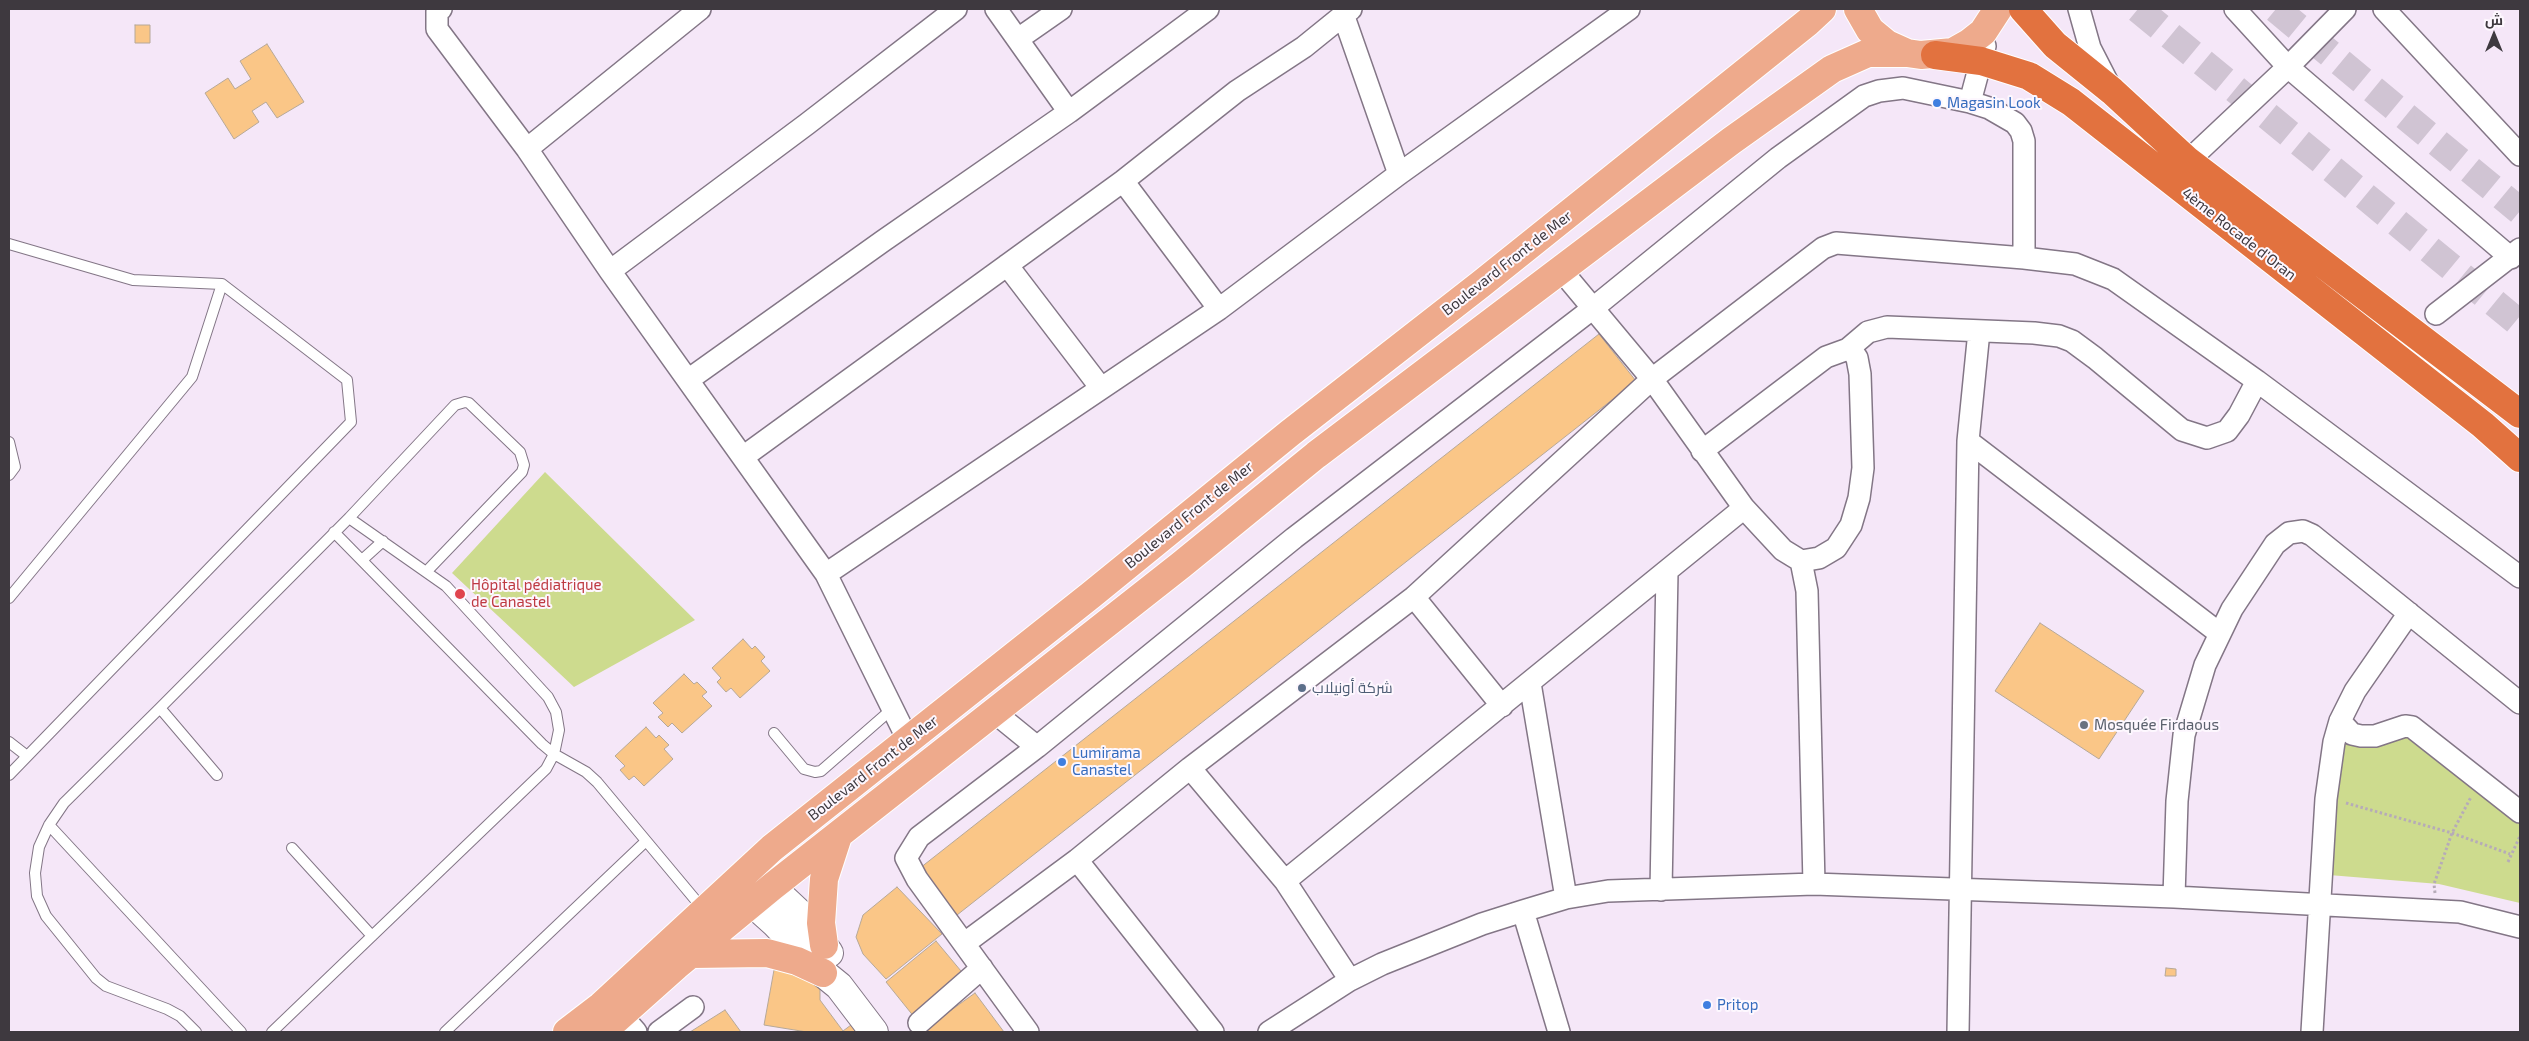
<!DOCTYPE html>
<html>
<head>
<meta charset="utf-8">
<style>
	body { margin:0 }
	#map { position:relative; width:2529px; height:1041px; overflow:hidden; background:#f5e7f8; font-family:"Exo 2",Cairo,sans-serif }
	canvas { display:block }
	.frame { position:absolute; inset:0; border:10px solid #3e393f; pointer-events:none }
	.north { position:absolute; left:2469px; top:10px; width:50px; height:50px; -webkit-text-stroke:4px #fdf7fe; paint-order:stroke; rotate:0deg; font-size:14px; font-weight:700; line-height:20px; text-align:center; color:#3e393f }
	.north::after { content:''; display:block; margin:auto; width:18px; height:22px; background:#3e393f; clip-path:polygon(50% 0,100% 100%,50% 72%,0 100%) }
</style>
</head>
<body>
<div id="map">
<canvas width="2529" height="1041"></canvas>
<div class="frame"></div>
<div class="north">ش</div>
</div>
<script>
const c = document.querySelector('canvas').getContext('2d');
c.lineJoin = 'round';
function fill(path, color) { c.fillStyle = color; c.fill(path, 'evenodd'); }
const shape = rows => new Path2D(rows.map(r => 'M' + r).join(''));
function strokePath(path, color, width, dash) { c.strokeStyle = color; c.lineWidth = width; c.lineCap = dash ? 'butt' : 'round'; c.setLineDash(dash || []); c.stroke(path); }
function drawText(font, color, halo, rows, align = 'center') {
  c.font = font + ' "Exo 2",Cairo,sans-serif'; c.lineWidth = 4; c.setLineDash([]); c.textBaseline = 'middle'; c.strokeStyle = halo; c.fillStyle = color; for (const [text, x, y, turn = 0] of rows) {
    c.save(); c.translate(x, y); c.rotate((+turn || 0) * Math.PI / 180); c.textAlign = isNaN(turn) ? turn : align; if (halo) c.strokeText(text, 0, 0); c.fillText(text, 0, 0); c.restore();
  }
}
fill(shape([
	[545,472,695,620,574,687,452,573],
	[2399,724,2520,819,2520,903,2439,884,2329,875,2341,755,2349,729]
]), '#cddb8e');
const building = shape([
	[135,25,150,25,150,43,135,43,135,25],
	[267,44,304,102,277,118,266,102,252,111,259,122,234,139,205,93,228,78,235,89,251,79,240,61,267,44],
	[1599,334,1636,381,957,915,920,868,1599,334],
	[2040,623,2144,691,2099,759,1995,691,2040,623],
	[743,639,752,649,755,646,765,657,761,661,770,671,740,698,731,688,726,692,717,682,721,678,712,668,743,639],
	[684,674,694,684,697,682,707,692,702,696,712,706,682,733,672,723,668,727,658,717,663,713,653,703,684,674],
	[646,727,656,738,659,735,669,745,664,749,673,759,644,786,634,776,629,780,620,770,625,766,615,756,646,727],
	[897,887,942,934,886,979,863,954,856,937,863,915,897,887],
	[936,941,966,977,915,1018,886,982,936,941],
	[2166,968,2176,969,2176,976,2165,976,2166,968],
	[774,970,817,975,820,979,820,1000,843,1031,851,1025,856,1032,807,1032,764,1025,774,970],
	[975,993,1004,1032,923,1032,922,1031,975,993],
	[725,1010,741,1032,690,1032,725,1010]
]);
fill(building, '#fac687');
strokePath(building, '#b6a898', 1);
strokePath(shape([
	[2138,9,2520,324],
	[2276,9,2520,211]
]), '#d0c4d3', 28, [28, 14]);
const lane = shape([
	[9,244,133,280,222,284],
	[9,442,15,467,9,475],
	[334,532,542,744,554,754,586,772,597,782,703,909],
	[362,560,383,541],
	[9,598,192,377,222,284,347,380,351,422,9,775],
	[160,708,217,775],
	[774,733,804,769,815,772,821,771,892,709],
	[9,742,27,756],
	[49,825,241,1032],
	[292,848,372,936],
	[196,1032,180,1016,167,1009,106,986,96,978,46,916,37,896,35,873,39,847,49,825,64,803,160,708,349,518,455,405,465,402,469,403,520,452,524,465,522,472,427,571],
	[272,1032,546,769,554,754,559,730,556,712,548,697,446,586,349,518],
	[445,1032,646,841]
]);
const street = shape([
	[441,9,437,11,437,29,527,149,610,271,826,574,908,740],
	[996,9,1069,112],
	[2079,9,2090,48,2110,87],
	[2235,9,2288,67,2511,258],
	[2384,9,2520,155],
	[1343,14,1399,174],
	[1018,39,1061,9],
	[1970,102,1989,108,2015,123,2021,131,2024,141,2024,258],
	[527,149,700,9],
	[2188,161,2288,67,2345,9],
	[1123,181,1219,309],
	[1007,265,1101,388],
	[1561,270,1652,379,1744,508,1783,550,1801,561,1807,591,1814,884],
	[610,271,807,124,956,9],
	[2436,314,2520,249],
	[1848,349,1868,332,1887,327,2034,333,2059,336,2072,341,2095,358,2182,430,2207,438,2227,431,2239,415,2257,381],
	[688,380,883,241,1069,112,1208,9],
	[1968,441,2219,633],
	[1702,451,1826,357,1848,349,1853,352,1857,358,1860,374,1863,468,1859,498,1851,525,1836,548,1819,558,1801,561],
	[743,457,1123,181,1237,91,1304,47,1351,9],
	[826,574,1219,309,1399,174,1629,9],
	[1414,597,1502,706],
	[1530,683,1566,898],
	[994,712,1037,747],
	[2340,721,2352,734,2361,736,2375,736,2405,726,2412,727,2520,812],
	[1190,768,1285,881,1350,980],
	[1077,860,1213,1032],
	[1285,881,1744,508],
	[1661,890,1667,572],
	[2174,897,2177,801,2184,735,2205,665,2232,609,2275,544,2289,533,2303,531,2312,535,2520,703],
	[1523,911,1559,1032],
	[965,943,1077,860,1190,768,1414,597,1652,379,1823,248,1836,243,2024,258,2075,264,2113,279,2257,381,2520,577],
	[621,1015,636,1032],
	[919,1023,982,968],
	[659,1032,693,1007],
	[1028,1032,917,879,906,858,919,837,1037,747,1294,538,1592,309,1778,158,1864,96,1879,91,1903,88,1970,102,1985,46],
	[1269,1032,1350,980,1382,964,1482,924,1523,911,1566,898,1608,891,1814,884,2174,897,2460,912,2520,927],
	[1958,1032,1968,441,1979,331],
	[2312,1032,2326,799,2334,742,2340,721,2355,691,2409,613]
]);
const secondary = shape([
	[754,871,801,915,829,953],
	[736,888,775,923,823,973,839,986,874,1032]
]);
const primary = shape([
	[1858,9,1870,30,1887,44,1907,53,1921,55,1953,52,1969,43,1983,32,1998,9],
	[824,945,821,923,824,879,838,836],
	[691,954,767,953,797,961,823,973],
	[567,1032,601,1006,772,848,1091,595,1290,433,1481,284,1808,22,1822,9],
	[602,1032,676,966,773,886,1181,565,1316,455,1731,141,1832,69,1868,53,1907,53]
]);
const highway = shape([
	[2023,9,2055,45,2112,91,2188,161,2520,414],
	[1935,55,1981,61,2029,76,2071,102,2483,425,2520,458]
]);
strokePath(lane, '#837686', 12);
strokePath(street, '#837686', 24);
strokePath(secondary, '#837686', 30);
strokePath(primary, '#fff', 30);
strokePath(highway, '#fff', 30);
strokePath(shape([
	[2346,803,2452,833,2510,854],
	[2508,862,2520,836],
	[2435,893,2434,884,2452,833,2471,797]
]), '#b6abb8', 3, [2.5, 2.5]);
strokePath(lane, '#fff', 10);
strokePath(street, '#fff', 21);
strokePath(secondary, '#fff', 28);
strokePath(primary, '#eeaa8c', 28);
strokePath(highway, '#e2723f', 28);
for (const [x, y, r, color] of [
	[1937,103,5,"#3f7fe0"],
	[460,594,6,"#e0444e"],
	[1302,688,5,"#5c6f8a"],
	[2084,725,5,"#6b7280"],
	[1062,762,5,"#3f7fe0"],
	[1707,1005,5,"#3f7fe0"]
]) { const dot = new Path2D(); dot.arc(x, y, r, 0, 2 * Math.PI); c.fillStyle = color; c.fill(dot); strokePath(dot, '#fdf7fe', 2); }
drawText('15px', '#366cbe', '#fdf7fe', [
	["Magasin Look",1947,103],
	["Lumirama",1072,753],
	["Canastel",1072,770],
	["Pritop",1717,1005]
], 'left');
drawText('15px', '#3e393f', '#fdf7fe', [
	["4ème Rocade d'Oran",2239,234,38],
	["Boulevard Front de Mer",1507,263,-38],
	["Boulevard Front de Mer",1189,515,-39],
	["Boulevard Front de Mer",873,768,-38]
]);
drawText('15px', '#be3a42', '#fdf7fe', [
	["Hôpital pédiatrique",471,585],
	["de Canastel",471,602]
], 'left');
drawText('15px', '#4e5e75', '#fdf7fe', [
	["شركة أونيلاب",1312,688]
], 'left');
drawText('15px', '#5b616d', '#fdf7fe', [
	["Mosquée Firdaous",2094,725]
], 'left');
</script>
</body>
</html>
